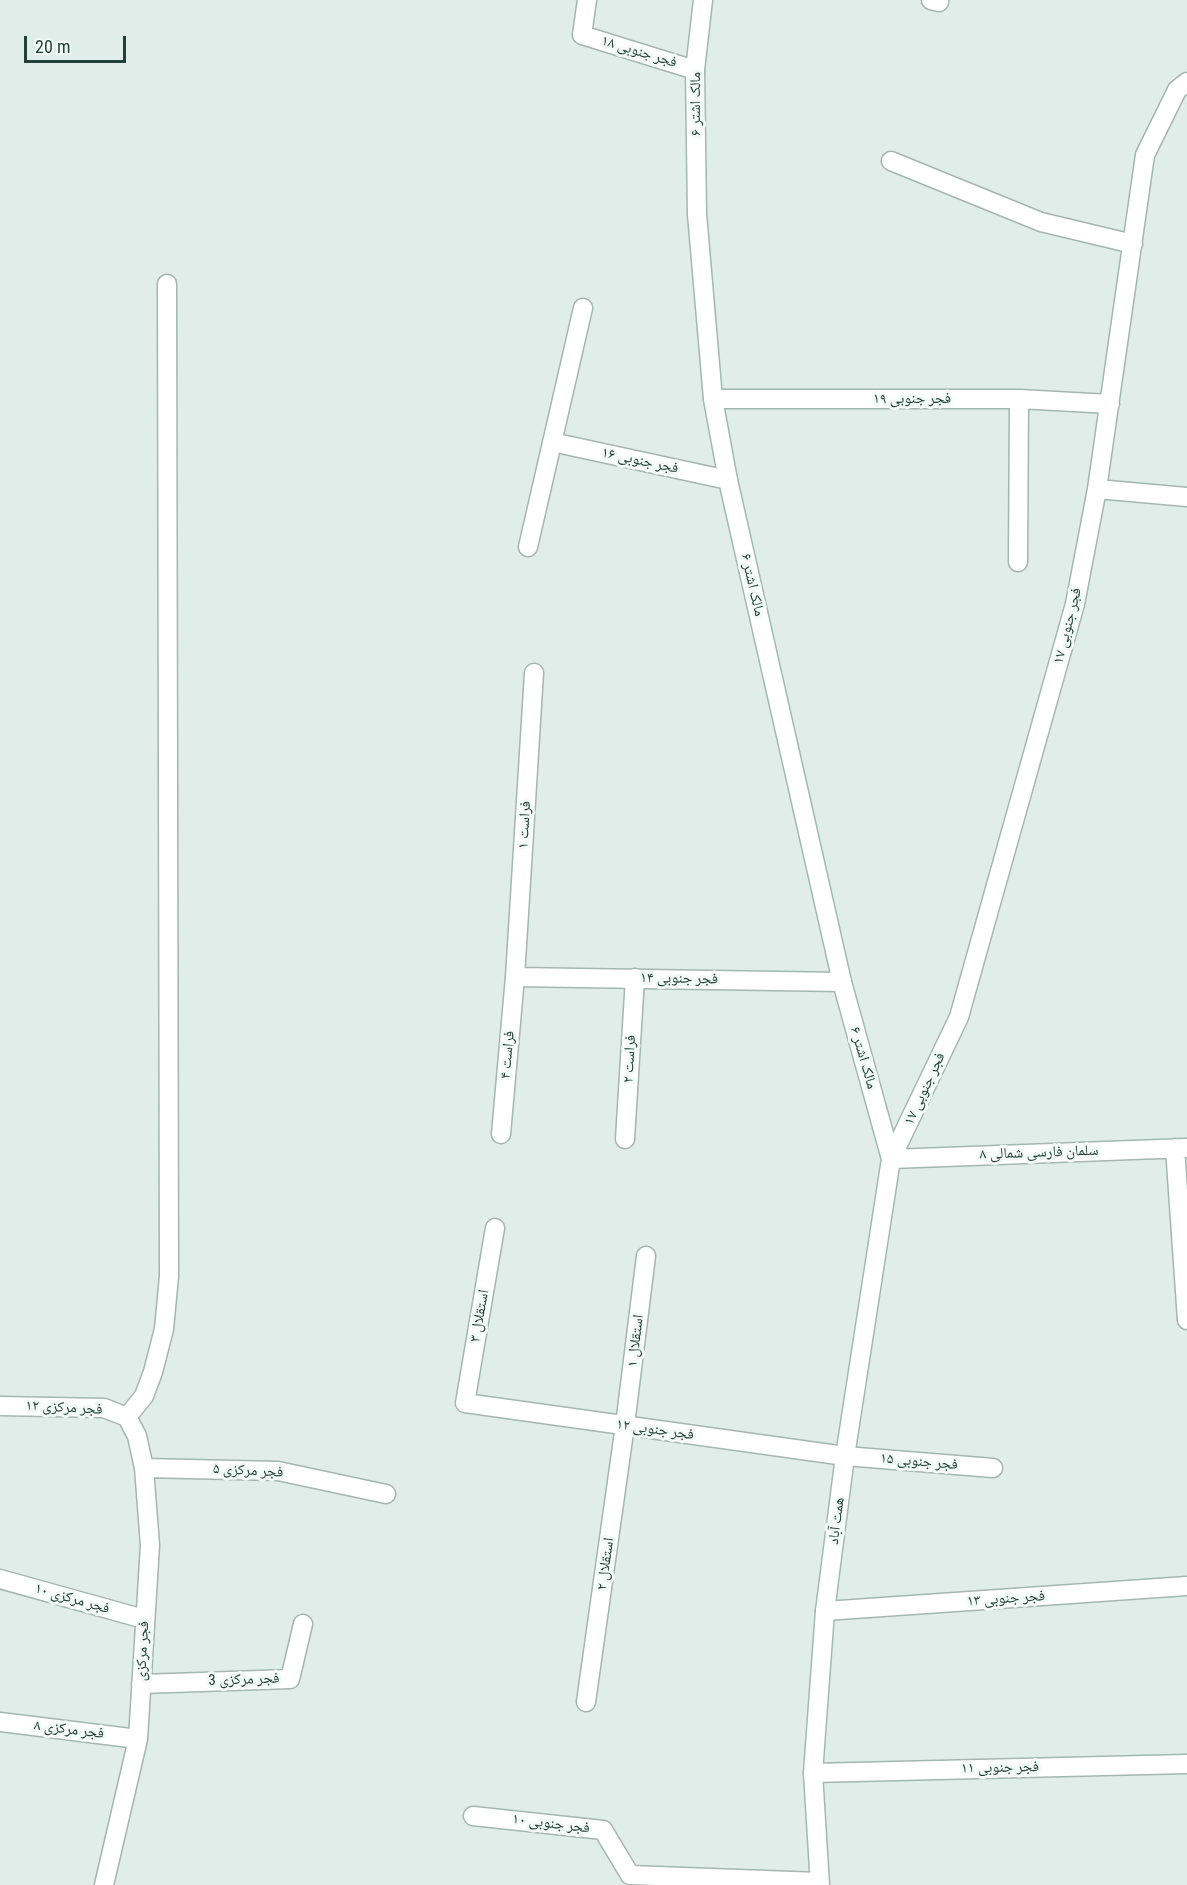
<!DOCTYPE html>
<html>
<head>
<meta charset="utf-8">
<style>
	body { margin:0 }
	#map { position:relative; width:1187px; height:1885px; overflow:hidden; background:#e1ede8; font-family:"Roboto Condensed",sans-serif }
	canvas { display:block }
	.scale { position:absolute; left:24px; top:36px; width:102px; height:27px; box-sizing:border-box; border:3px solid #204038; border-top:0; padding-left:8px; font-size:18px; line-height:21px; white-space:nowrap; color:#204038; -webkit-text-stroke:4px #f2f9f6; paint-order:stroke }
</style>
</head>
<body>
<div id="map">
<canvas width="1187" height="1885"></canvas>
<div class="scale">20 m</div>
</div>
<script>
const c = document.querySelector('canvas').getContext('2d');
c.lineJoin = 'round';
const shape = rows => new Path2D(rows.map(r => 'M' + r).join(''));
function strokePath(path, color, width, dash) { c.strokeStyle = color; c.lineWidth = width; c.lineCap = dash ? 'butt' : 'round'; c.setLineDash(dash || []); c.stroke(path); }
function drawText(font, color, halo, rows, align = 'center') {
  c.font = font + ' "Roboto Condensed","Noto Naskh Arabic",sans-serif'; c.lineWidth = 6; c.setLineDash([]); c.textBaseline = 'middle'; c.strokeStyle = halo; c.fillStyle = color; for (const [text, x, y, turn = 0] of rows) {
    c.save(); c.translate(x, y); c.rotate((+turn || 0) * Math.PI / 180); c.textAlign = isNaN(turn) ? turn : align; if (halo) c.strokeText(text, 0, 0); c.fillText(text, 0, 0); c.restore();
  }
}
const minor = shape([
	[587,0,582,35,695,70],
	[931,0,939,2,939,0],
	[1187,82,1177,90,1145,155,1097,489,1075,604,959,1017,891,1159,1187,1148],
	[891,161,1041,222,1133,244],
	[713,399,1019,399,1110,404],
	[552,442,728,480],
	[1097,489,1187,497],
	[528,547,583,308],
	[1018,562,1019,399],
	[515,977,842,982],
	[501,1134,515,977,534,673],
	[625,1139,635,978],
	[1175,1148,1187,1320],
	[495,1228,465,1403,845,1456,993,1468],
	[0,1406,104,1408,127,1417],
	[127,1417,144,1396,153,1372,164,1329,169,1276,167,284],
	[144,1468,278,1471,386,1494],
	[0,1579,144,1619],
	[825,1611,1187,1586],
	[141,1684,290,1679,303,1624],
	[586,1702,625,1425,646,1256],
	[0,1722,138,1739],
	[813,1773,1187,1764],
	[473,1816,603,1830,630,1875,819,1882],
	[104,1885,138,1739,150,1545,144,1468,137,1436,127,1417]
]);
const secondary = shape([
	[703,0,695,70,697,214,713,399,728,480,842,982,891,1159,845,1456,825,1611,813,1773,820,1885]
]);
strokePath(minor, '#a3b6b0', 21);
strokePath(secondary, '#9fbab1', 21);
strokePath(minor, '#fff', 18);
strokePath(secondary, '#fff', 18);
drawText('15px', '#204038', '#f2f9f6', [
	["فجر جنوبی ۱۸",639,52,17],
	["مالک اشتر ۶",696,104,-90],
	["فجر جنوبی ۱۹",912,399],
	["فجر جنوبی ۱۶",640,461,12],
	["مالک اشتر ۶",752,585,77],
	["فجر جنوبی ۱۷",1068,626,-76],
	["فراست ۱",525,825,-87],
	["فجر جنوبی ۱۴",679,979,1],
	["فراست ۴",508,1055,-85],
	["مالک اشتر ۶",863,1058,74],
	["فراست ۲",630,1059,-87],
	["فجر جنوبی ۱۷",925,1089,-65],
	["سلمان فارسی شمالی ۸",1039,1153,-2],
	["استقلال ۳",480,1316,-80],
	["استقلال ۱",636,1341,-83],
	["فجر مرکزی ۱۲",64,1408,3],
	["فجر جنوبی ۱۲",655,1430,8],
	["فجر جنوبی ۱۵",919,1462,5],
	["فجر مرکزی ۵",248,1471,3],
	["همت آباد",837,1521,-83],
	["استقلال ۲",606,1564,-82],
	["فجر مرکزی ۱۰",72,1599,16],
	["فجر جنوبی ۱۳",1006,1599,-4],
	["فجر مرکزی",143,1651,-87],
	["فجر مرکزی 3",244,1680,-2],
	["فجر مرکزی ۸",69,1730,7],
	["فجر جنوبی ۱۱",1000,1768,-1],
	["فجر جنوبی ۱۰",551,1824,7]
]);
</script>
</body>
</html>
